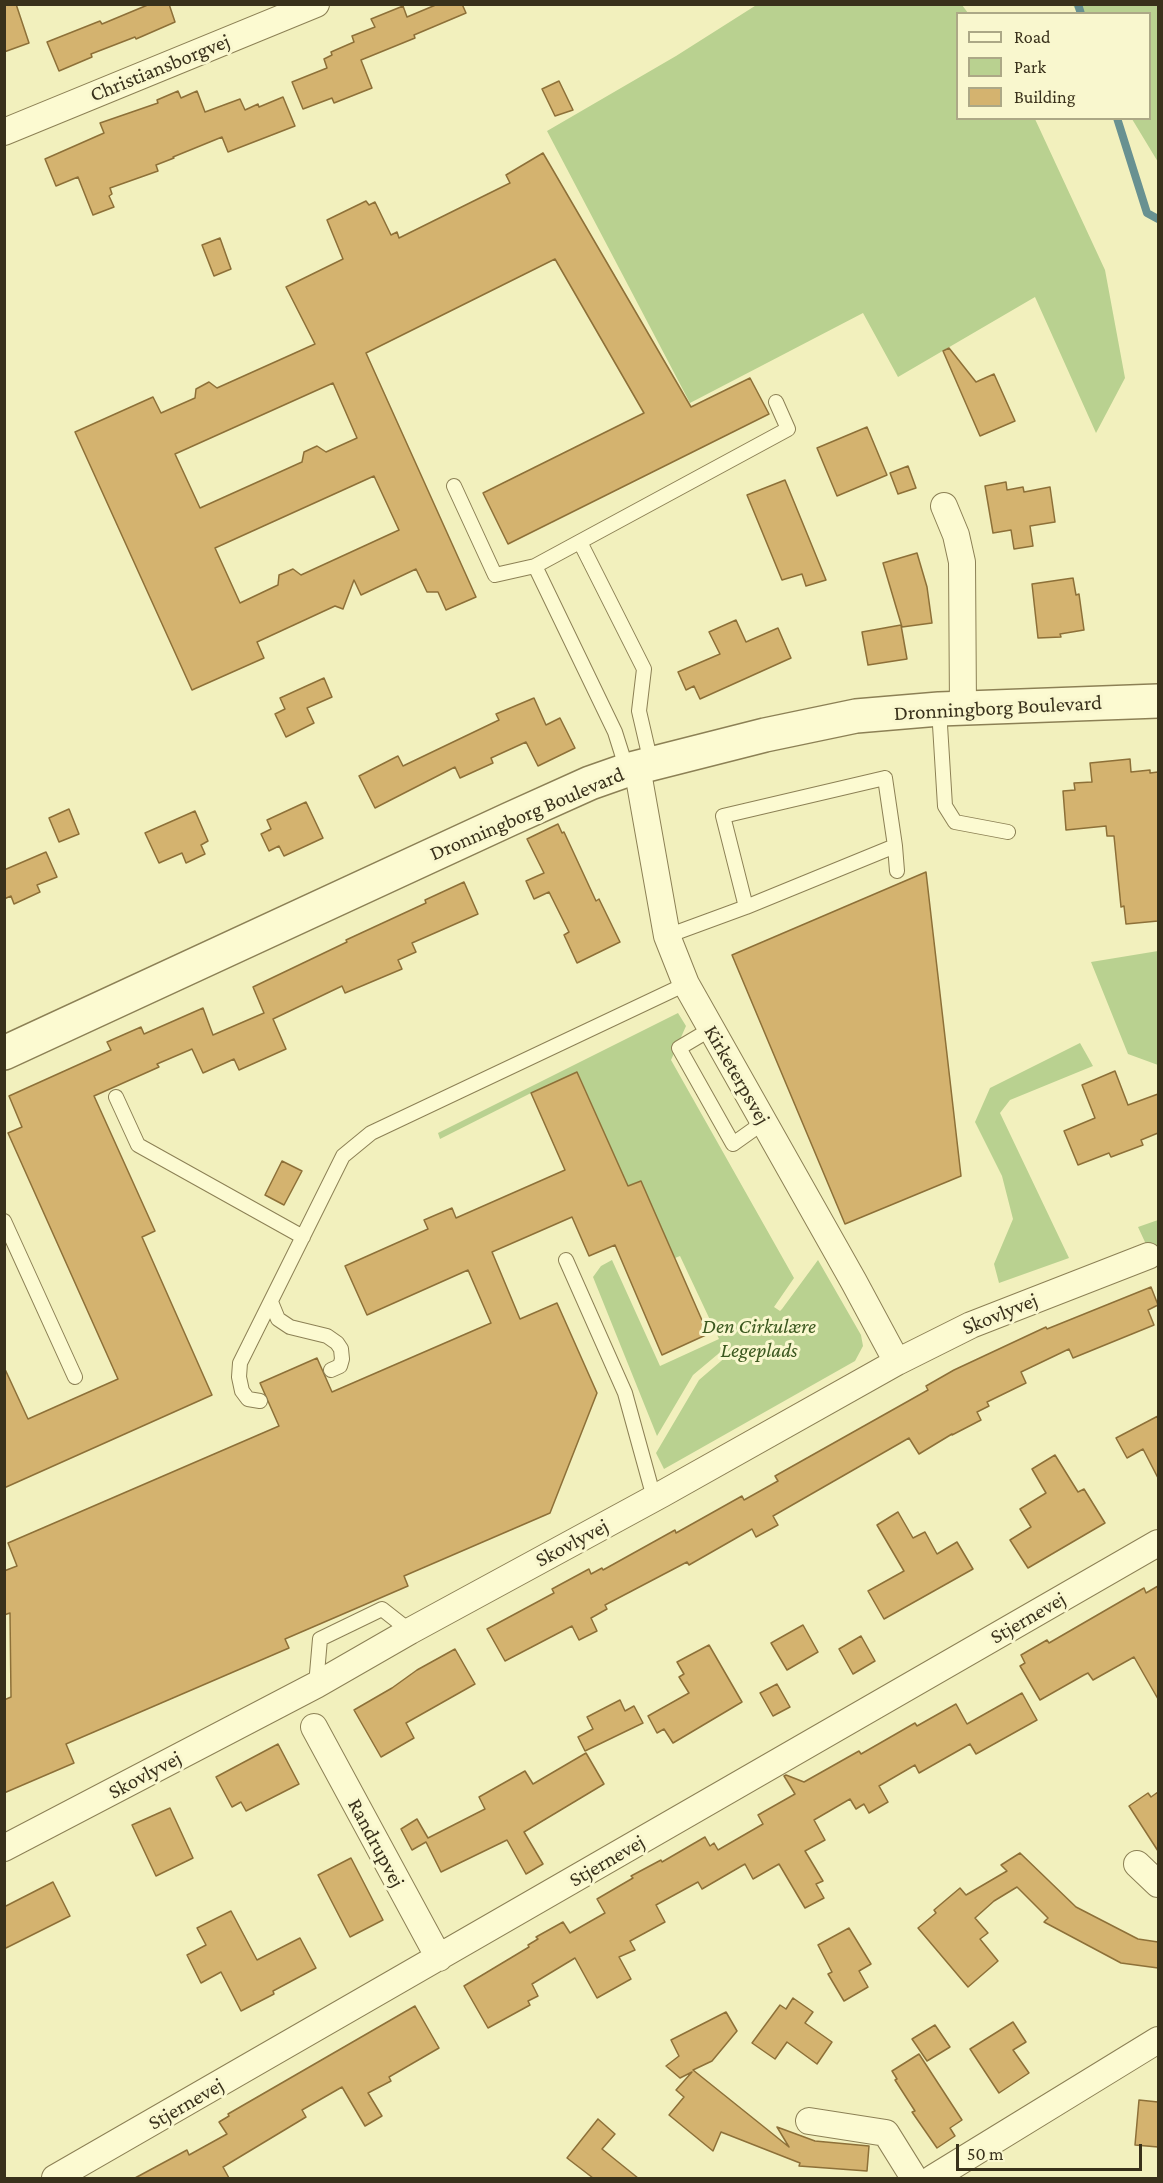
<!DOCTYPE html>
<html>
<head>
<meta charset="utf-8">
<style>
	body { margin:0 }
	#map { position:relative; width:1163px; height:2183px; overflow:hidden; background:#f2f0bd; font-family:"Crimson Pro",serif }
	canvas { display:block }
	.frame { position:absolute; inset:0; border:6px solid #39311b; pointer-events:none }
	.legend { position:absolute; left:956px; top:12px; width:195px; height:108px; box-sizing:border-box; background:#f9f7ce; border:2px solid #aca886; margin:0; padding:8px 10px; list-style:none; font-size:18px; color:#39311b }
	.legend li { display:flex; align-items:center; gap:12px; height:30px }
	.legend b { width:30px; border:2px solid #aca886 }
	.scale { position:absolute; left:956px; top:2144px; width:186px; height:27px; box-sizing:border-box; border:3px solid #39311b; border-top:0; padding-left:8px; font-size:18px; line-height:21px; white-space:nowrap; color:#39311b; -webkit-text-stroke:4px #f9f7ce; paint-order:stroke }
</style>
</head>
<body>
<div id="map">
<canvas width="1163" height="2183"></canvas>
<div class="frame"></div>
<ul class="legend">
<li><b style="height:8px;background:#fcfad1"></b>Road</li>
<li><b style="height:16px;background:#b9d190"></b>Park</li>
<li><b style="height:16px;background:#d4b36f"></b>Building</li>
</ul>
<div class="scale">50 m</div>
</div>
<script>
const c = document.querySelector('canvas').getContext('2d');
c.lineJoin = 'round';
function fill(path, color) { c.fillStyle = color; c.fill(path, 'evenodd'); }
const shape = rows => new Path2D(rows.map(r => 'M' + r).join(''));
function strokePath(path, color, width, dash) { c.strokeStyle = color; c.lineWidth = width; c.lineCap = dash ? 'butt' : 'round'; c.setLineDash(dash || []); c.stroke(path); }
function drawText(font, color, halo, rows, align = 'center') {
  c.font = font + ' "Crimson Pro",serif'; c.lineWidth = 6; c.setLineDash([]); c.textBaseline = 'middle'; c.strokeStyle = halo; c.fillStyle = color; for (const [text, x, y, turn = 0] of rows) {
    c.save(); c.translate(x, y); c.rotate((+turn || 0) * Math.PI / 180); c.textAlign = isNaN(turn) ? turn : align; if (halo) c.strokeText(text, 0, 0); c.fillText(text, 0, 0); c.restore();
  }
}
fill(shape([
	[758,4,962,5,968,13,958,14,958,118,1035,119,1105,270,1125,378,1096,433,1035,297,898,377,863,313,690,403,547,131,676,56],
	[1073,5,1158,5,1158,162,1132,119,1150,118,1150,14,1077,13],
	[1158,951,1158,1065,1128,1054,1091,962],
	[678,1013,686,1026,671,1060,794,1278,774,1307,780,1311,782,1309,818,1260,861,1335,863,1346,855,1361,664,1469,656,1453,699,1380,728,1355,724,1349,693,1375,657,1436,593,1277,601,1266,612,1260,660,1366,719,1339,680,1256,675,1258,641,1181,628,1186,578,1073,531,1093,440,1139,438,1133],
	[1080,1043,1093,1066,1010,1100,1000,1113,1069,1258,999,1283,994,1264,1013,1219,1002,1176,975,1122,990,1088],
	[1158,1220,1158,1268,1157,1268,1138,1227]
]), '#b9d190');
strokePath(shape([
	[1078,4,1081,14],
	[1117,118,1147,213,1158,219]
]), '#689191', 8);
const building = shape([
	[4,4,16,4,29,43,4,52,4,4],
	[150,4,169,4,175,22,136,39,135,37,91,54,92,57,59,71,47,42,100,21,102,24,150,4],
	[438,4,462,4,466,13,414,35,415,38,361,60,372,88,334,103,332,98,303,109,292,82,327,68,324,59,332,55,331,52,354,42,352,36,375,27,371,19,403,6,407,17,438,4],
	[559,81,573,110,555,116,542,89,559,81],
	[178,91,181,98,197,91,205,112,240,99,245,110,258,104,259,107,283,97,295,126,228,152,222,137,173,157,174,158,156,165,158,171,110,188,112,194,109,196,114,207,93,215,78,177,56,186,45,159,104,133,100,123,158,103,157,100,178,91],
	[543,153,691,407,750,378,769,414,508,544,483,493,644,413,555,259,366,353,476,597,446,610,438,592,427,592,416,569,361,595,354,580,343,609,335,606,257,642,264,658,192,690,75,432,153,397,161,413,195,398,196,389,209,382,217,388,315,344,286,287,343,259,327,220,366,201,369,205,375,202,391,235,397,232,399,238,510,183,506,175,543,153],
	[333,383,357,438,326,452,317,446,304,452,302,462,200,508,175,454,333,383],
	[374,476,399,530,301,575,293,569,279,575,278,585,240,603,215,548,374,476],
	[220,238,231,269,214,276,202,245,220,238],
	[949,348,976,382,994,374,1015,421,980,436,943,351,949,348],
	[867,427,887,475,837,496,817,448,867,427],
	[908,466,916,488,898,494,890,473,908,466],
	[785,480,826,580,806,586,802,574,782,580,747,495,785,480],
	[1006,482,1007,490,1023,487,1024,492,1050,487,1055,522,1030,526,1033,546,1014,549,1011,530,993,533,985,486,1006,482],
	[917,553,927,587,932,623,902,627,883,563,917,553],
	[1073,578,1076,595,1079,594,1084,630,1060,634,1061,637,1038,638,1032,584,1073,578],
	[736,620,746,642,778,628,791,658,700,699,694,686,686,690,678,672,720,654,709,632,736,620],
	[901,625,907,659,868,665,862,632,901,625],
	[324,678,332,697,307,708,314,723,286,737,275,714,285,709,280,698,324,678],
	[534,698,546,725,560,718,575,748,538,766,526,742,491,758,493,763,460,778,455,767,375,808,359,776,398,756,403,766,499,720,496,714,534,698],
	[1130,759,1131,772,1150,770,1150,773,1158,772,1158,921,1126,924,1124,906,1121,907,1114,836,1107,836,1106,826,1066,830,1063,791,1075,790,1074,783,1092,782,1090,763,1130,759],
	[306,802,323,838,284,856,279,846,269,851,261,834,271,829,267,820,306,802],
	[69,809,79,834,59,842,49,818,69,809],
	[195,811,208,841,201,845,205,854,186,863,182,853,159,863,145,833,195,811],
	[558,824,562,833,564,832,596,901,599,899,620,942,577,963,564,935,569,932,549,892,534,899,526,881,544,873,527,839,558,824],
	[46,852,57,877,37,885,40,892,14,904,11,896,4,899,4,870,46,852],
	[926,872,961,1176,845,1224,732,955,926,872],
	[464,882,478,914,412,943,416,952,398,960,402,969,345,993,342,986,273,1019,286,1049,239,1070,234,1059,203,1073,192,1049,157,1064,159,1067,94,1096,155,1231,142,1237,212,1395,4,1488,4,1367,28,1419,118,1379,8,1133,22,1127,9,1096,111,1050,107,1042,141,1027,144,1034,203,1008,213,1035,264,1013,253,987,347,942,346,940,426,903,425,900,464,882],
	[1115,1071,1128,1105,1158,1094,1158,1133,1141,1140,1143,1145,1111,1157,1109,1153,1078,1165,1064,1131,1095,1118,1082,1085,1115,1071],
	[577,1072,628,1186,641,1181,708,1334,662,1355,615,1245,589,1256,572,1217,492,1252,520,1319,557,1303,597,1393,550,1513,404,1576,408,1586,285,1639,289,1648,66,1744,74,1763,4,1793,4,1700,11,1697,10,1613,4,1615,4,1571,17,1566,8,1543,279,1426,260,1383,317,1358,332,1392,491,1323,468,1270,367,1315,345,1266,428,1229,424,1220,452,1208,456,1218,565,1170,531,1093,577,1072],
	[282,1161,302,1171,284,1205,265,1195,282,1161],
	[1151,1287,1158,1305,1148,1310,1154,1325,1073,1358,1069,1349,1021,1372,1026,1383,987,1402,989,1406,977,1412,981,1420,952,1435,952,1434,919,1454,909,1438,773,1516,778,1525,756,1537,752,1529,689,1565,687,1562,605,1605,607,1609,591,1618,597,1631,579,1640,572,1626,505,1661,487,1629,554,1593,552,1589,589,1569,591,1574,602,1568,603,1570,675,1530,676,1533,742,1496,744,1500,778,1481,775,1476,928,1390,926,1386,954,1370,1046,1327,1047,1329,1151,1287],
	[1158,1416,1158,1478,1143,1449,1127,1458,1116,1438,1158,1416],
	[1055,1455,1078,1492,1084,1489,1105,1523,1028,1568,1010,1540,1031,1527,1020,1509,1046,1493,1032,1469,1055,1455],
	[898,1512,913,1538,925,1532,937,1554,957,1542,973,1569,884,1619,868,1591,904,1571,877,1525,898,1512],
	[1158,1586,1158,1699,1134,1657,1093,1680,1088,1673,1084,1675,1040,1700,1020,1666,1025,1663,1021,1655,1047,1640,1049,1643,1144,1588,1146,1593,1158,1586],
	[803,1625,818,1652,787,1670,771,1643,803,1625],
	[861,1636,875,1661,853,1674,839,1649,861,1636],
	[709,1645,742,1702,673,1743,664,1729,657,1733,648,1716,689,1693,679,1677,684,1674,677,1662,709,1645],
	[455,1649,475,1684,406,1723,414,1738,381,1757,354,1710,392,1688,417,1670,455,1649],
	[777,1684,790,1707,773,1716,760,1693,777,1684],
	[1022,1693,1037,1720,976,1754,970,1744,919,1773,915,1765,879,1786,888,1802,869,1813,864,1804,856,1809,850,1799,814,1820,825,1840,805,1851,823,1881,816,1884,824,1898,805,1908,779,1864,753,1879,745,1864,702,1889,698,1882,656,1905,665,1922,630,1941,635,1950,619,1957,631,1979,597,1998,575,1958,532,1984,538,1996,528,2001,530,2005,488,2028,464,1986,529,1947,528,1945,538,1939,536,1937,563,1922,570,1933,605,1913,597,1899,633,1878,631,1876,661,1860,662,1862,705,1837,710,1846,714,1843,718,1850,763,1824,758,1815,795,1794,784,1776,786,1775,804,1782,859,1751,861,1754,915,1723,917,1726,956,1704,967,1724,1022,1693],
	[620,1700,625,1711,634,1706,643,1723,585,1751,578,1737,593,1729,587,1717,620,1700],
	[278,1744,299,1784,246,1811,241,1802,232,1807,216,1777,278,1744],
	[586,1753,604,1784,524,1832,543,1864,526,1874,507,1840,441,1872,426,1842,412,1850,401,1829,417,1819,428,1838,485,1809,479,1797,525,1771,533,1784,586,1753],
	[1158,1792,1158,1851,1129,1806,1148,1793,1151,1797,1158,1792],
	[170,1808,193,1858,156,1876,132,1825,170,1808],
	[1020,1853,1076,1907,1138,1939,1158,1942,1158,1968,1121,1963,1044,1922,1048,1918,1017,1887,994,1901,975,1918,988,1933,980,1939,998,1961,968,1987,918,1928,936,1913,934,1910,960,1888,966,1895,1007,1871,1001,1865,1020,1853],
	[351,1858,383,1920,350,1937,318,1875,351,1858],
	[53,1882,70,1916,4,1949,4,1907,53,1882],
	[231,1911,257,1960,300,1938,316,1968,273,1991,274,1994,241,2011,221,1972,201,1983,187,1955,206,1945,197,1928,231,1911],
	[849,1928,871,1964,859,1971,868,1987,844,2001,828,1974,832,1972,818,1945,849,1928],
	[793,1998,813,2012,805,2023,832,2042,817,2064,787,2042,775,2059,752,2043,780,2005,786,2009,793,1998],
	[415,2006,439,2048,389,2077,391,2081,368,2093,382,2116,365,2126,342,2087,302,2110,306,2117,223,2167,229,2178,135,2178,187,2150,189,2155,227,2134,219,2122,229,2116,228,2114,415,2006],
	[726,2012,737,2031,712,2061,693,2070,789,2147,777,2127,815,2141,869,2146,867,2171,799,2166,800,2163,721,2132,713,2151,669,2115,684,2097,676,2090,692,2072,680,2078,666,2066,679,2056,671,2040,726,2012],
	[1013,2022,1026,2042,1013,2050,1029,2073,999,2093,970,2049,1013,2022],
	[935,2025,950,2047,927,2061,912,2039,935,2025],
	[919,2054,962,2120,950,2128,955,2136,937,2148,912,2112,915,2111,895,2080,897,2079,892,2071,919,2054],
	[1139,2100,1158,2102,1158,2147,1135,2145,1139,2100],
	[598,2119,615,2134,602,2149,638,2178,593,2178,567,2158,598,2119]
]);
fill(building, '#d4b36f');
strokePath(building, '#8d7038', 1.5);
const service = shape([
	[454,486,495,575,535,566,788,429,776,402],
	[580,542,644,669,639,711,651,763],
	[535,566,615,732,627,770],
	[939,709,945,806,955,822,1008,832],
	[895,846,897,871],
	[667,936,746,907,895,846,885,778,723,816,746,907],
	[711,1029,679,1048,733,1144,764,1122],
	[116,1097,138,1145,303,1237],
	[4,1221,75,1377],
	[566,1260,625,1393,654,1498],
	[271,1302,278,1319,290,1327,327,1336,337,1343,341,1349,342,1359,340,1366,331,1370],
	[260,1401,248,1399,242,1391,239,1377,240,1363,343,1156,371,1133,686,984],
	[316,1685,320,1639,382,1609,410,1631]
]);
const minor = shape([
	[4,132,316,4],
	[944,506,956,535,962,562,963,708],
	[637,767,667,936,686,984,854,1282,897,1362],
	[314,1727,439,1958],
	[4,1848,316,1685,410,1631,662,1494,897,1362,971,1325,1148,1256],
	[1137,1864,1158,1884],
	[809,2121,886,2133,914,2178],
	[55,2178,1158,1543],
	[933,2178,1158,2040]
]);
const tertiary = shape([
	[4,1053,510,819,590,783,627,770,765,735,856,716,939,709,1158,701]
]);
strokePath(service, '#8c8055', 16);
strokePath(minor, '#8c8055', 28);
strokePath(tertiary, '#8c8055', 36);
strokePath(service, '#fcfad1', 14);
strokePath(minor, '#fcfad1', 26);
strokePath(tertiary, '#fcfad1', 33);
drawText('21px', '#39311b', '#f9f7ce', [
	["Christiansborgvej",160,68,-22],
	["Dronningborg Boulevard",998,708,-3],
	["Dronningborg Boulevard",527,814,-23],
	["Kirketerpsvej",737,1075,60],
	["Skovlyvej",1000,1314,-22],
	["Skovlyvej",572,1543,-28],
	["Stjernevej",1028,1618,-30],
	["Skovlyvej",145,1775,-28],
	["Randrupvej",376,1843,62],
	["Stjernevej",607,1861,-30],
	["Stjernevej",186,2104,-30]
]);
drawText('italic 21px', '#3b581f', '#f9f7ce', [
	["Den Cirkulære",759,1327],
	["Legeplads",759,1351]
]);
</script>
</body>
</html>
